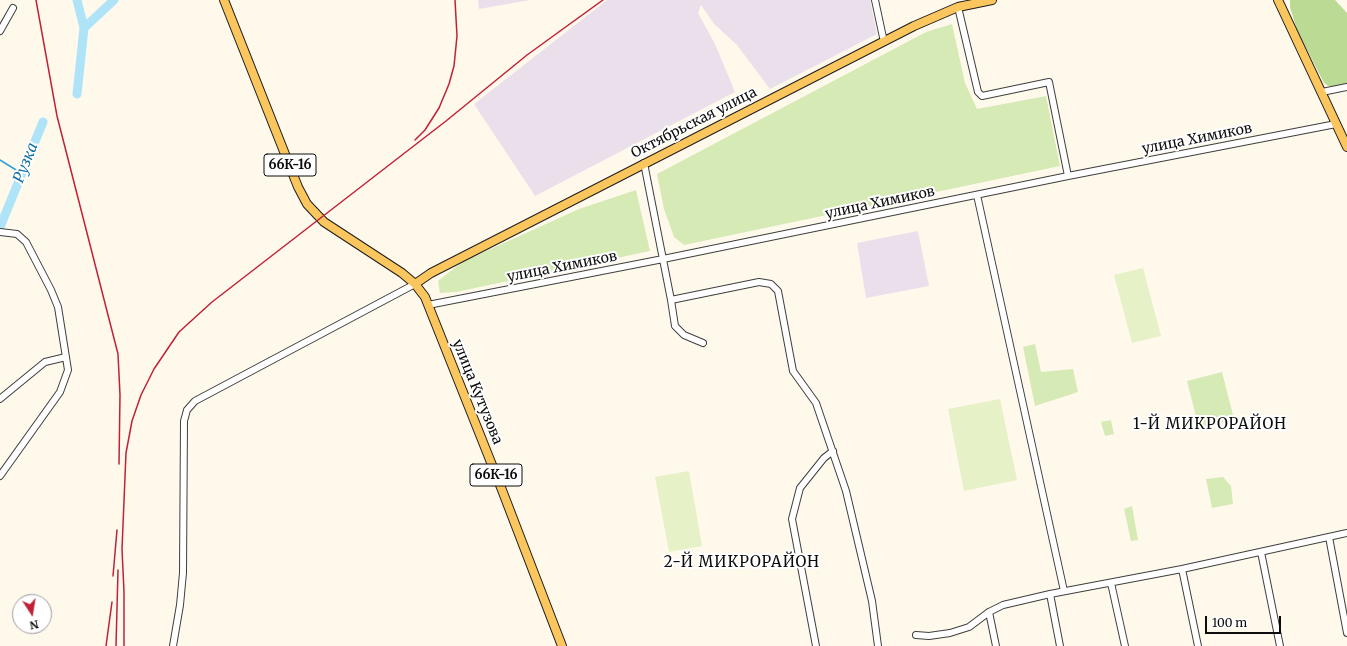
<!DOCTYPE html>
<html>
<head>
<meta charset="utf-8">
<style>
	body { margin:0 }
	#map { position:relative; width:1347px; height:646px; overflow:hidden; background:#fff9ec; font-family:Merriweather,serif }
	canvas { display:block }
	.north { position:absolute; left:12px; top:594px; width:40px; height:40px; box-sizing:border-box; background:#fff; border:1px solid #9e9e9e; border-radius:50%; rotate:168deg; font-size:11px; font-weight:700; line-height:16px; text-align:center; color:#0c0c0c }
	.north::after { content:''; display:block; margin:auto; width:14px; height:18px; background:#c02138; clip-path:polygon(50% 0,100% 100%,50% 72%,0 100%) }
	.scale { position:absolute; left:1205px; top:616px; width:76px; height:18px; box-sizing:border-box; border:2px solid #0c0c0c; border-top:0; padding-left:5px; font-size:12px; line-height:14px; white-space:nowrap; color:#0c0c0c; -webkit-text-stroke:3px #fff; paint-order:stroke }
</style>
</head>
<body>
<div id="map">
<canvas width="1347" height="646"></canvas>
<div class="north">N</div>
<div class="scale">100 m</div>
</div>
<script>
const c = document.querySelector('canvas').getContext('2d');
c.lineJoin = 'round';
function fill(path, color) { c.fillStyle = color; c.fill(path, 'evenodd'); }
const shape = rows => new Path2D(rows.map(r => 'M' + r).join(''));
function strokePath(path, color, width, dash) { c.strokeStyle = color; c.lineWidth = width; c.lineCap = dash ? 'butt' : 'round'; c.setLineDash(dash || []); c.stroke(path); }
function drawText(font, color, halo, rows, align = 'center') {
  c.font = font + ' Merriweather,serif'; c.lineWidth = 4; c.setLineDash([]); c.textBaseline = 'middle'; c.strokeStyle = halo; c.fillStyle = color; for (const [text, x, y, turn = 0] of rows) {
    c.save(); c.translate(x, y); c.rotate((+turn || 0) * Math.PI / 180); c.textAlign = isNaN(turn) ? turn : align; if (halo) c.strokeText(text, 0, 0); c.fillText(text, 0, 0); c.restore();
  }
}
fill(shape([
	[478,0,530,0,479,9],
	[607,0,870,0,877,34,770,89,737,45,714,24,701,5,698,13,715,44,735,92,535,196,474,104],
	[918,231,929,286,866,298,857,243]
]), '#e9e0ec');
fill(shape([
	[952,24,965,83,977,109,1046,96,1060,166,684,245,674,237,664,209,657,174,926,32],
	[636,190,650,251,456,292,440,293,438,281,462,262,579,209],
	[1035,344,1041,372,1073,369,1078,392,1035,406,1023,347],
	[1222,372,1234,419,1199,428,1187,381],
	[1111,420,1114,434,1105,436,1101,422],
	[1223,477,1231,486,1233,504,1212,508,1206,479],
	[1132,506,1138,540,1131,541,1124,509]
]), '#d6eab5');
fill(shape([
	[1290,0,1335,0,1347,13,1347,84,1332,88,1324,83,1297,30,1290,7]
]), '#bbdb94');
fill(shape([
	[1143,268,1161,336,1132,343,1114,275],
	[1000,399,1017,480,964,491,948,409],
	[689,471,702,546,669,552,655,477]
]), '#e7f1c7');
strokePath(shape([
	[0,160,21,173]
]), '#34a2d1', 1.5);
strokePath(shape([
	[77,0,84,28,77,94],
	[84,28,114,0],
	[0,227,43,122]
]), '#afe4f8', 9);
const minor = shape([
	[875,0,884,42],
	[958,7,978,92,982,96,1049,82,1068,176],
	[0,31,13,8],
	[1322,92,1347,87],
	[644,163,671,300,759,282,771,284,778,291,793,371,816,403,846,491,872,601,878,646],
	[977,195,1064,591],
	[0,232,17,234,26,242,51,290,58,307,68,370,60,392,0,476],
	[671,300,675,326,684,335,703,343],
	[428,305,663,259,1068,176,1336,124],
	[0,399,45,362,66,357],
	[1329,537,1347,633],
	[1261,552,1280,646],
	[1182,569,1198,646],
	[1111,583,1125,646],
	[1050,594,1060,646],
	[989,612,996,646],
	[916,635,929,636,950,633,969,627,989,612,1003,605,1050,594,1182,569,1347,533],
	[173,646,180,605,183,573,184,421,187,410,195,401,415,284],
	[816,646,792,519,800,488,824,458,833,451]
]);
const major = shape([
	[224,0,298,187,307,204,324,222,402,273,415,284,425,297,502,490,562,646],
	[1278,0,1347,147],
	[415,284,431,273,914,26,958,7,992,0]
]);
strokePath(minor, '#3f3f3f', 8);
strokePath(major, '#1d1d1d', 10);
strokePath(minor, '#fff', 6);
strokePath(major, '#fcc65f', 8);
strokePath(shape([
	[36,0,57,116,118,354,120,395,119,464],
	[415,140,425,130,439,108,449,84,454,66,457,36,455,0],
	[113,576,117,530],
	[106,646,112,602],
	[116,646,118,570],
	[124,646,124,592,122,549,126,453,132,421,141,395,154,369,179,332,212,302,446,121,527,55,603,0]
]), '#c02138', 1.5);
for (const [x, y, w] of [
	[290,165,52],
	[496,475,52]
]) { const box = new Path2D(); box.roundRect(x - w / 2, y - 11, w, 22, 3); c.fillStyle = '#fff'; c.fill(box); strokePath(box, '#0c0c0c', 1); }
drawText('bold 13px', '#0c0c0c', null, [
	["66К-16",290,165],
	["66К-16",496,475]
]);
drawText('14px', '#0c0c0c', '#fff', [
	["Октябрьская улица",694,123,-27],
	["улица Химиков",1197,139,-11],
	["улица Химиков",880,203,-12],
	["улица Химиков",562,267,-11],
	["улица Кутузова",477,392,68]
]);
drawText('italic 15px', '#1371a1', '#fff', [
	["Рузка",26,163,-68]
]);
c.letterSpacing = '1px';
drawText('15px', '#0c0c0c', '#fff', [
	["1-Й МИКРОРАЙОН",1210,425],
	["2-Й МИКРОРАЙОН",742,563]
]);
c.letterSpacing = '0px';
</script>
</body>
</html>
